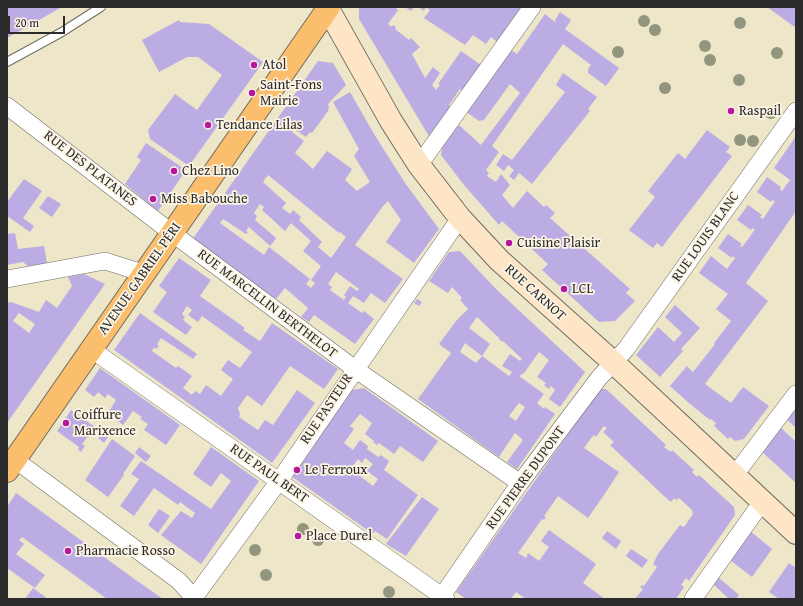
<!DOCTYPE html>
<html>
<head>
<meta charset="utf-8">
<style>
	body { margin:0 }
	#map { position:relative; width:803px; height:606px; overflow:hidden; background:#ede6c9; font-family:"Gentium Book Plus",serif }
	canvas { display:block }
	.frame { position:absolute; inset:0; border:8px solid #2b2b2b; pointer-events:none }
	.scale { position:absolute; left:8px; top:16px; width:57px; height:18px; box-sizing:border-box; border:2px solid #2b2b2b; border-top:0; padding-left:5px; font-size:12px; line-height:14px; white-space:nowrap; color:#2b2b2b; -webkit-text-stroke:3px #fcf5e5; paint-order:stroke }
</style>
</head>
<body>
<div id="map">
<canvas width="803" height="606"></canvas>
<div class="frame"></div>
<div class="scale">20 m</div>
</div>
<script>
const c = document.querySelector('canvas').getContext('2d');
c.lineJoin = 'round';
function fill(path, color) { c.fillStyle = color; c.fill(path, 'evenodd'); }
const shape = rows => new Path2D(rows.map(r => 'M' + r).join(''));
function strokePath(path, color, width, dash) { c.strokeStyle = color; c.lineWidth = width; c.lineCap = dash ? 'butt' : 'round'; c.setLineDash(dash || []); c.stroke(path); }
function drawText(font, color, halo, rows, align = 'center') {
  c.font = font + ' "Gentium Book Plus",serif'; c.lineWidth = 3.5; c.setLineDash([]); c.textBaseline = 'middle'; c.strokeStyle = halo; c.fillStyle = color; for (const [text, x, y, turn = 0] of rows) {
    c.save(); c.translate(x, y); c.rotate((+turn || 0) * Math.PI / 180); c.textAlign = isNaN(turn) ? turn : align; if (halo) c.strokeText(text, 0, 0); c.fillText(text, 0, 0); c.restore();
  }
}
fill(shape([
	[7,7,62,7,7,38],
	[359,7,395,7,398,10,388,24,392,27,393,25,396,27,395,29,409,40,411,38,420,47,412,54,425,78,433,67,440,73,432,85,436,90,440,85,438,84,461,51,481,65,463,91,460,89,449,105,451,107,430,138,359,19],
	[405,7,414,7,411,11],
	[418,7,522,7,497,42,491,37,486,44,473,35,465,45,424,18,430,10,426,7,424,11],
	[767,7,796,7,796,28],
	[560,12,571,20,565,29,619,68,606,86,588,73,588,69,591,65,563,44,492,146,499,152,486,170,489,173,487,176,496,182,501,174,510,185,502,195,513,208,527,191,544,207,546,205,555,213,550,218,630,289,626,293,635,301,615,321,599,322,542,270,548,264,502,221,499,225,464,185,441,155,443,144,459,125,481,145,520,93,510,84,484,120,479,121,465,111,510,49,517,54,545,14,555,22,556,21,555,20],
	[179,20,180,22,209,24,263,62,189,166,150,139,148,130,175,94,197,110,222,75,198,57,187,57,159,72,142,40],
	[318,61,333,63,346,85,328,104,329,107,328,111,312,133,310,132,306,137,294,129,292,132,304,141,295,153,313,169,327,151,352,169,345,180,357,191,370,182,354,156,359,149,333,102,350,92,374,134,405,183,439,229,414,263,386,242,401,220,388,201,383,206,355,245,403,279,385,303,371,293,364,303,353,296,348,303,362,313,364,311,374,319,355,344,314,315,309,322,301,317,308,308,285,288,276,299,192,240],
	[268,175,339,233,340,232,346,237,331,258,318,247,322,242,299,220,301,217,293,210,290,214,282,208,286,203,263,182],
	[260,204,264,207,262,210,285,231,291,223,311,241,303,251,321,266,311,280,315,283,311,288,306,284,310,279,269,247,264,255,220,223,223,219,246,234,248,232,246,231,249,227,270,246,276,239,275,237,255,220,257,216,254,213],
	[336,272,359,289,357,291,350,286,344,295,346,297,344,300,330,290,332,287,328,284],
	[563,73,597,97,588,109,590,111,532,184,519,173,514,180,509,176,514,170,508,165,504,171,496,165,503,154,512,160,565,92,556,85],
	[707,130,730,147,726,152,732,156,662,247,657,243,653,248,629,230,655,197,648,191,678,153,685,159],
	[796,136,796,211,746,283,768,301,705,384,731,403,743,387,769,406,744,439,735,441,730,437,728,439,714,426,716,423,711,419,710,420,690,404,670,386,687,366,693,372,715,344,714,343,731,321,716,309,728,294,699,273,711,256,727,269,735,258,733,256,732,258,718,248,728,234,742,244,740,246,742,247,749,238,755,229,753,228,751,230,737,220,748,205,762,215,760,217,763,219,775,201,772,200,771,202,757,192,767,177,781,187,780,189,782,191,790,180,774,168],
	[146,143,186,170,158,211,125,184,141,160,137,157],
	[24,179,42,191,23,218,34,226,30,232,7,216,7,202],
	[48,196,61,204,52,217,39,208],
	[15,233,18,249,44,246,47,263,28,266,23,262,7,265,7,234],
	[460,251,496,289,585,372,560,407,549,399,555,390,551,386,549,389,544,385,546,383,537,377,549,360,539,352,524,373,519,376,544,394,537,403,544,409,545,407,555,414,517,469,507,462,523,440,515,433,499,457,418,399,451,353,439,344,456,321,468,309,460,300,462,298,452,287,448,293,429,281,449,252],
	[477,317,499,338,499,339,502,342,503,341,522,359,520,361,510,354,502,366,512,372,509,376,482,356,490,344,469,328],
	[465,343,482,356,476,363,460,352],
	[519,403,525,407,516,421,509,416],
	[179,258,211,280,200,296,245,328,243,330,260,341,272,323,338,369,324,389,290,366,262,406,247,395,238,408,240,414,239,417,258,430,265,420,273,425,297,390,315,403,272,463,114,350,140,313,197,354,193,359,161,338,157,344,159,346,156,349,154,347,152,351,176,368,178,366,192,376,183,388,192,395,195,391,200,394,206,385,221,396,233,379,221,370,228,360,240,368,252,352,202,316,198,322,188,315,192,310,187,306,182,314,185,317,183,320,192,327,186,335,153,312,167,292,159,286],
	[84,274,105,284,7,423,7,303,11,302,39,312,46,300,57,308,72,286,68,277],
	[19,313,35,324,29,333,13,321],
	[417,299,422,302,419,306,414,303],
	[675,305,700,328,681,349,683,351,660,377,636,355,658,327,674,342,682,333,665,317],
	[100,368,180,425,166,445,144,430,148,424,140,419,142,417,133,411,123,425,108,413,116,400,108,394,105,398,98,392,94,397,85,390],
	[364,388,438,441,423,462,400,446,394,454,379,443,377,445,373,442,374,441,365,434,372,423,360,414,350,426,354,429,344,443,353,450,360,440,368,446,367,449,378,457,381,455,389,461,384,470,418,495,387,539,375,531,373,534,291,476,352,390],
	[365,458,373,464,367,471,378,479,373,486,360,476,361,474,358,472,357,474,351,469,358,459,362,463],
	[600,389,606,389,666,445,664,447,671,452,672,450,694,470,692,472,697,477,699,475,734,507,735,515,689,581,686,578,681,585,684,587,676,599,635,599,643,589,640,587,642,585,644,586,657,567,653,564,658,554,680,525,684,527,693,514,692,510,679,498,676,500,674,498,671,502,664,496,610,445,614,442,603,432,607,428,604,426,596,437,594,435,592,437,584,448,619,472,606,492,588,518,558,496,544,516,546,517,544,520,542,519,518,553,526,558,528,553,539,561,549,547,541,541,549,530,596,564,583,583,605,599,526,599,516,592,511,599,466,599,456,592],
	[793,408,796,410,796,428,785,418],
	[71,410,95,427,82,444,85,446,81,452,78,449,79,447,57,431],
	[779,426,796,442,796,483,761,451,771,441,769,440],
	[102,433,108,437,104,443,98,438],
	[112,439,135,456,123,474,124,475,108,497,85,480],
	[139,447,151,456,146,462,135,453],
	[211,447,259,481,201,564,161,535,181,511,192,518,195,513,180,502,178,505,154,488,134,516,120,506,139,479,131,474,141,461,211,509,231,481,221,473,211,487,193,474],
	[16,493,133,578,163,599,107,599,22,537,19,540,24,544,16,554,45,575,35,588,7,568,7,507],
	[422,497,439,509,406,556,386,544],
	[159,509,170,516,158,533,148,525],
	[607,531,621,541,616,549,602,538],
	[750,531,772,549,752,577,730,560],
	[631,549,648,560,642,568,626,556],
	[789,563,796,568,796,599,779,599,769,592],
	[718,577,739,595,736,599,729,599,713,584],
	[33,588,48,599,25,599]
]), '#bbade3');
const lane = shape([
	[7,62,62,32,101,7]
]);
const street = shape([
	[7,106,172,233,355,369,520,483],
	[419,165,532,7],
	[7,279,105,261,143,273],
	[91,349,446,599],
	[14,459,179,581,194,598],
	[734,476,796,394],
	[442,596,520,483,599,378,626,349,796,111],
	[193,599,279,481,460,218],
	[693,599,762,502]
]);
const secondary = shape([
	[327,7,391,121,419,165,460,218,499,260,614,363,796,533]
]);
const primary = shape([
	[7,471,329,7]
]);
strokePath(lane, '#6f6c62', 10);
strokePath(street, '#6f6c62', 18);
strokePath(secondary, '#6f6c62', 24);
strokePath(primary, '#6f6c62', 24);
strokePath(lane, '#fff', 8);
strokePath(street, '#fff', 17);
strokePath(secondary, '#fde5c5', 22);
strokePath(primary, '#fabe6d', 22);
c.fillStyle = '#93967e';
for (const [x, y] of [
	[644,21],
	[740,23],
	[655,30],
	[705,46],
	[618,52],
	[777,53],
	[710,60],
	[739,80],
	[665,88],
	[771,113],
	[740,140],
	[753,141],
	[303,529],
	[318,540],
	[255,550],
	[266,575],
	[389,592]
]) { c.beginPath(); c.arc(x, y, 6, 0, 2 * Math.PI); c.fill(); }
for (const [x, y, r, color] of [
	[254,65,4,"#b5179e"],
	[252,93,4,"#b5179e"],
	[731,111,4,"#b5179e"],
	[208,125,4,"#b5179e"],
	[174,171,4,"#b5179e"],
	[153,199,4,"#b5179e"],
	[509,243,4,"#b5179e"],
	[564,289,4,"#b5179e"],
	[66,423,4,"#b5179e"],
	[297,470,4,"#b5179e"],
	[298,536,4,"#b5179e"],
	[68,551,4,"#b5179e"]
]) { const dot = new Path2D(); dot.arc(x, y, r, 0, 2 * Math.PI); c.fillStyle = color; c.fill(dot); strokePath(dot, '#fcf5e5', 1.5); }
drawText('14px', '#2b2b2b', '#fcf5e5', [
	["Atol",262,65],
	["Saint-Fons",260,85],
	["Mairie",260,101],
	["Raspail",739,111],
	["Tendance Lilas",216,125],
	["Chez Lino",182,171],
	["Miss Babouche",161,199],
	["Cuisine Plaisir",517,243],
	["LCL",572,289],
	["Coiffure",74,415],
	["Marixence",74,431],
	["Le Ferroux",305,470],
	["Place Durel",306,536],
	["Pharmacie Rosso",76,551]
], 'left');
drawText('14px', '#2b2b2b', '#fcf5e5', [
	["RUE DES PLATANES",90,169,38],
	["RUE LOUIS BLANC",706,237,-55],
	["AVENUE GABRIEL PÉRI",140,279,-55],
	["RUE CARNOT",535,293,42],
	["RUE MARCELLIN BERTHELOT",267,304,37],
	["RUE PASTEUR",327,409,-56],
	["RUE PAUL BERT",269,474,35],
	["RUE PIERRE DUPONT",526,478,-54]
]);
</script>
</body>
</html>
